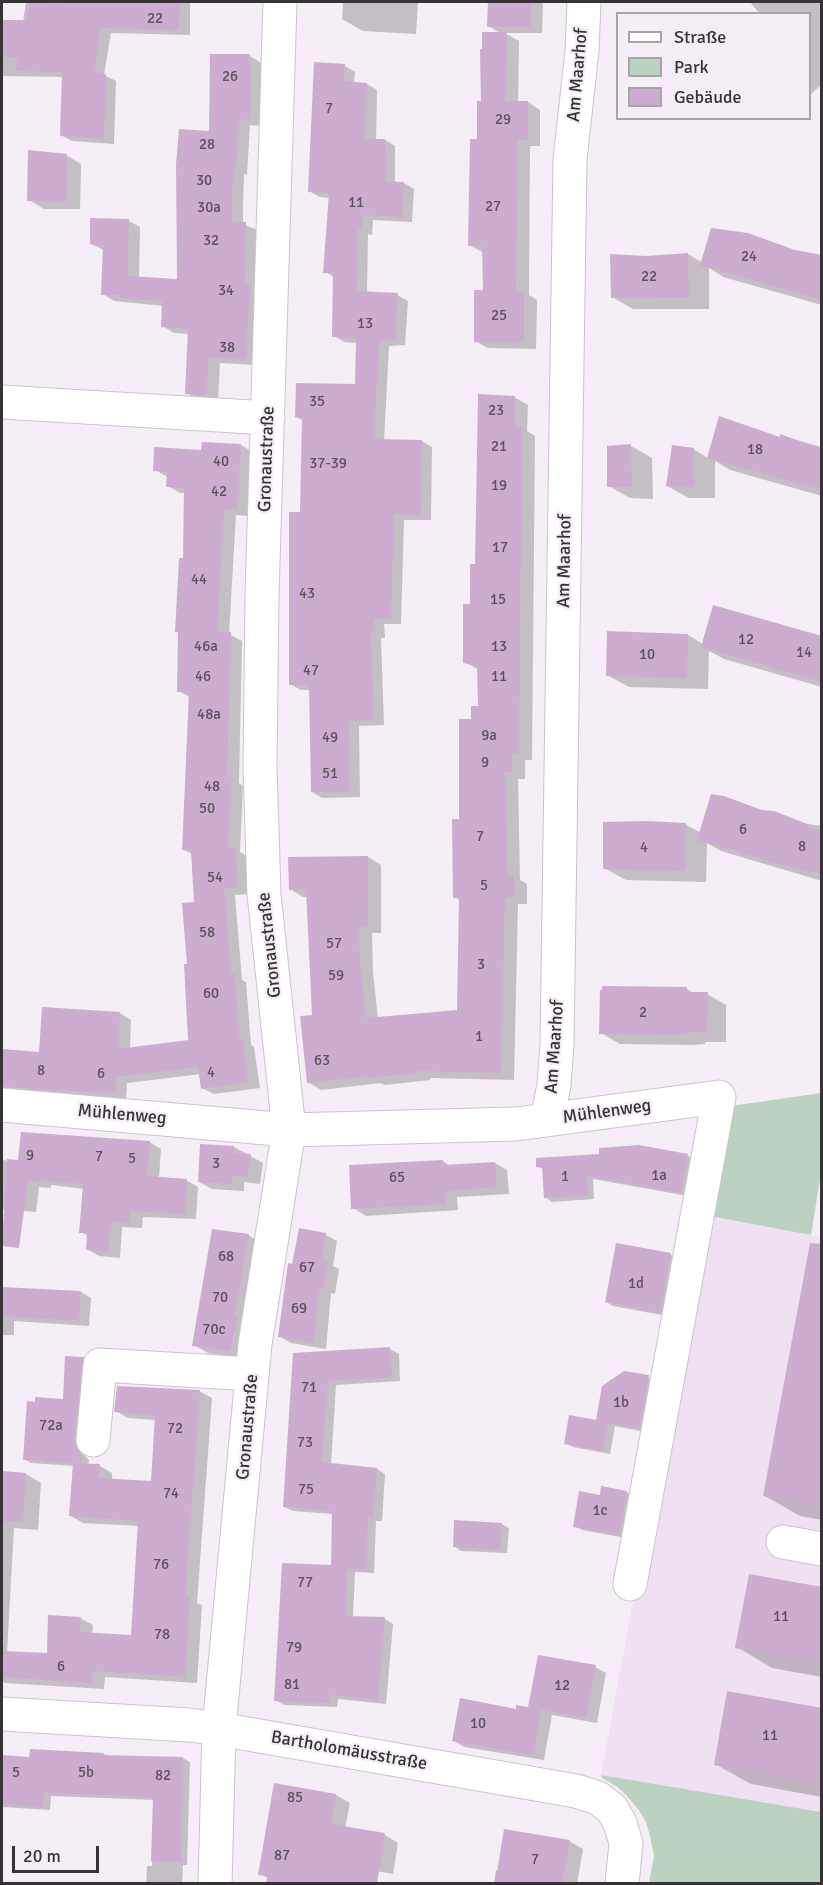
<!DOCTYPE html>
<html>
<head>
<meta charset="utf-8">
<style>
	body { margin:0 }
	#map { position:relative; width:823px; height:1885px; overflow:hidden; background:#f6eef7; font-family:Signika,sans-serif }
	canvas { display:block }
	.frame { position:absolute; inset:0; border:3px solid #363236; pointer-events:none }
	.legend { position:absolute; left:616px; top:12px; width:195px; height:108px; box-sizing:border-box; background:#f6eef7; border:2px solid #a9a3aa; margin:0; padding:8px 10px; list-style:none; font-size:18px; color:#363236 }
	.legend li { display:flex; align-items:center; gap:12px; height:30px }
	.legend b { width:30px; border:2px solid #a9a3aa }
	.scale { position:absolute; left:12px; top:1846px; width:87px; height:27px; box-sizing:border-box; border:3px solid #363236; border-top:0; padding-left:8px; font-size:18px; line-height:21px; white-space:nowrap; color:#363236; -webkit-text-stroke:4px #f6eef7; paint-order:stroke }
</style>
</head>
<body>
<div id="map">
<canvas width="823" height="1885"></canvas>
<div class="frame"></div>
<ul class="legend">
<li><b style="height:8px;background:#fff"></b>Straße</li>
<li><b style="height:16px;background:#bad2bf"></b>Park</li>
<li><b style="height:16px;background:#ccadcf"></b>Gebäude</li>
</ul>
<div class="scale">20 m</div>
</div>
<script>
const c = document.querySelector('canvas').getContext('2d');
c.lineJoin = 'round';
function fill(path, color) { c.fillStyle = color; c.fill(path, 'evenodd'); }
const shape = rows => new Path2D(rows.map(r => 'M' + r).join(''));
function strokePath(path, color, width, dash) { c.strokeStyle = color; c.lineWidth = width; c.lineCap = dash ? 'butt' : 'round'; c.setLineDash(dash || []); c.stroke(path); }
function drawText(font, color, halo, rows, align = 'center') {
  c.font = font + ' Signika,sans-serif'; c.lineWidth = 4.5; c.setLineDash([]); c.textBaseline = 'middle'; c.strokeStyle = halo; c.fillStyle = color; for (const [text, x, y, turn = 0] of rows) {
    c.save(); c.translate(x, y); c.rotate((+turn || 0) * Math.PI / 180); c.textAlign = isNaN(turn) ? turn : align; if (halo) c.strokeText(text, 0, 0); c.fillText(text, 0, 0); c.restore();
  }
}
fill(shape([
	[704,1215,821,1237,821,1812,601,1775]
]), '#efe1f1');
fill(shape([
	[821,1093,821,1173,811,1235,704,1215,724,1107],
	[601,1775,821,1812,821,1883,649,1883,654,1856,650,1836,646,1822,639,1810,626,1795,616,1786,602,1778]
]), '#bad2bf');
fill(shape([
	[26,2,190,2,190,35,111,33,104,75,116,81,114,144,72,141,61,135,63,77,2,76,2,21,23,22],
	[343,2,418,2,416,34,363,31,342,19],
	[489,2,543,2,542,33,505,33,519,41,518,102,528,102,540,110,540,146,530,146,529,295,537,300,536,349,488,348,475,341,484,292,484,253,469,245,483,102,502,34,488,26],
	[750,2,822,2,822,84,810,95,810,14,760,14],
	[250,56,261,63,261,126,250,125,247,175,244,174,243,203,243,224,257,230,257,365,220,363,218,401,198,400,187,393,189,334,174,333,163,326,164,306,114,301,103,294,104,250,91,244,129,221,140,227,139,278,178,280,211,133],
	[345,66,355,72,354,84,367,84,377,90,376,140,385,140,395,146,395,183,404,183,414,189,412,222,373,220,372,235,368,234,367,293,397,295,408,301,405,345,389,346,384,441,422,441,432,447,431,520,404,520,401,624,384,624,385,638,381,638,384,725,359,726,360,797,322,798,312,792,311,690,301,690,290,684,301,514,304,421,296,417,356,385,357,343,344,342,334,336,334,277,325,272,330,198,320,197,309,191],
	[66,155,81,164,80,209,44,209,29,200],
	[688,254,703,263,822,259,822,305,723,277,709,268,709,309,633,309,612,297,646,257],
	[514,397,528,405,527,431,535,436,532,760,525,760,525,779,518,779,520,880,527,884,527,904,518,904,514,1080,430,1078,430,1080,385,1085,381,1083,321,1090,308,1082,313,1016,308,897,303,897,290,889,368,857,381,865,381,933,372,933,373,972,378,1019,458,1012,461,901,455,897,460,820,473,720,480,707,479,670,465,662,477,565],
	[782,436,822,447,822,496,730,470,715,461,715,498,689,498,667,486,693,449,708,458,781,439],
	[241,445,253,452,249,516,236,515,229,634,242,641,239,783,243,786,240,852,247,856,250,894,235,895,242,980,246,982,251,1045,254,1047,260,1088,214,1094,202,1088,201,1074,127,1083,126,1099,2,1092,2,1051,41,1053,120,1013,131,1020,130,1049,190,1042,188,965,196,904,193,855,183,849,191,698,179,691,185,560,186,493,180,493,168,486,168,477,155,470,203,451],
	[631,446,652,458,653,499,630,498,609,486],
	[608,633,688,635,703,644,822,638,822,687,724,659,709,651,708,689,629,687,607,675],
	[801,823,822,826,822,881,721,851,707,843,706,882,626,880,604,868,685,824,701,833],
	[603,988,687,989,695,994,707,994,726,1005,726,1042,705,1042,705,1044,693,1045,620,1044,601,1033],
	[149,1142,161,1149,159,1178,186,1180,198,1187,196,1219,143,1217,142,1228,122,1227,120,1258,99,1256,87,1249,88,1236,81,1232,85,1189,51,1185,51,1188,39,1187,36,1212,2,1209,2,1160,19,1162],
	[234,1147,263,1163,260,1184,244,1182,244,1191,212,1189,199,1182],
	[639,1147,688,1156,695,1160,688,1196,593,1179,594,1199,552,1202,545,1197,544,1169,537,1166],
	[443,1161,450,1166,495,1163,507,1170,509,1194,457,1197,458,1210,366,1216,353,1208],
	[248,1235,263,1244,244,1359,208,1353,194,1345],
	[326,1235,337,1241,333,1266,339,1269,335,1294,331,1293,326,1349,291,1343,279,1336,294,1266],
	[617,1244,671,1255,678,1259,667,1316,613,1306,606,1302],
	[822,1253,822,1520,800,1516,765,1496],
	[2,1288,81,1292,91,1298,89,1326,14,1321,14,1335,2,1335],
	[390,1349,399,1354,400,1381,336,1385,331,1465,377,1469,385,1474,382,1521,376,1521,374,1573,355,1572,353,1617,385,1619,393,1624,386,1704,338,1699,337,1707,284,1705,276,1700,332,1567,333,1514,293,1511,284,1507,294,1354],
	[83,1359,90,1363,81,1443,83,1454,89,1460,88,1465,100,1466,112,1473,112,1480,152,1482,156,1420,128,1418,116,1411,199,1391,212,1398,197,1603,202,1605,197,1683,105,1677,104,1689,5,1683,2,1681,2,1473,26,1474,41,1483,38,1530,14,1528,7,1652,48,1655,80,1618,93,1625,92,1634,132,1636,139,1526,83,1523,71,1516,74,1466,31,1463,24,1459,64,1401],
	[648,1377,655,1381,645,1432,615,1426,610,1454,573,1447,566,1443,597,1422],
	[626,1492,633,1496,626,1538,582,1530,575,1526,601,1496],
	[502,1524,509,1528,507,1553,461,1551,454,1546],
	[822,1589,822,1677,772,1668,737,1647],
	[595,1667,606,1673,597,1723,552,1715,544,1760,464,1747,454,1741,517,1711,530,1709],
	[822,1709,822,1797,751,1784,715,1764],
	[104,1754,108,1757,183,1758,190,1762,187,1865,183,1865,182,1884,146,1884,147,1866,152,1866,155,1800,51,1796,50,1810,2,1807,2,1757,30,1759],
	[275,1785,336,1795,350,1803,345,1828,385,1835,398,1843,393,1874,333,1863,268,1878,260,1874],
	[569,1841,583,1849,577,1884,494,1884,496,1870,499,1871]
]), '#0003');
fill(shape([
	[30,2,58,4,58,2,180,2,179,30,100,28,94,73,106,74,104,139,60,136,62,72,16,71,18,57,2,57,2,20,26,20],
	[488,2,531,2,530,27,487,27],
	[482,32,507,32,505,101,528,101,528,140,518,140,516,291,524,291,524,342,474,342,474,290,483,290,482,246,468,246,470,139,477,139,477,101,481,101,480,49,482,49],
	[210,54,250,54,250,120,239,119,236,169,233,169,232,222,246,222,245,282,250,283,246,359,209,357,206,396,185,394,188,329,161,327,162,301,120,298,120,295,101,295,103,245,90,244,90,218,129,219,128,276,177,279,176,164,179,129,209,131],
	[314,62,345,64,344,81,367,83,365,139,385,139,385,181,404,182,402,217,363,215,362,229,358,229,357,291,398,293,395,340,379,341,374,439,422,440,421,515,394,514,391,619,374,619,375,632,371,632,374,720,349,721,350,792,311,792,309,685,289,685,289,512,300,512,302,418,295,417,296,383,355,384,356,338,332,337,333,273,323,273,329,193,308,192],
	[28,150,67,154,66,202,27,201],
	[711,228,748,233,795,250,822,255,822,300,700,265],
	[688,253,689,297,611,298,610,254,646,256],
	[478,394,515,396,514,427,522,427,519,753,512,753,512,772,505,772,507,875,514,875,515,897,505,897,501,1073,417,1071,417,1073,370,1078,370,1076,307,1083,300,1016,312,1015,306,890,289,890,288,857,368,856,368,926,359,926,360,964,366,1018,457,1010,459,898,453,898,452,819,459,819,459,719,471,719,471,706,478,706,477,666,463,663,463,604,470,604,470,564,475,564],
	[719,416,780,437,780,434,822,449,822,490,707,458],
	[202,442,241,444,237,510,224,509,217,632,231,632,227,777,232,777,228,848,236,848,238,888,224,889,231,974,235,974,239,1039,243,1039,248,1082,201,1089,198,1067,116,1077,115,1093,2,1087,2,1049,39,1052,42,1007,120,1012,118,1049,188,1040,184,964,187,964,182,903,194,902,191,851,182,850,189,692,177,692,178,632,175,632,179,558,183,558,184,488,166,487,167,472,153,471,154,447,201,450],
	[631,444,632,487,607,487,607,446],
	[672,445,694,448,694,487,666,486],
	[713,605,822,636,822,682,701,647],
	[607,631,688,634,687,678,606,676],
	[711,794,724,796,762,810,774,811,807,824,806,826,822,831,822,874,812,871,811,873,697,840],
	[647,821,686,823,685,871,603,869,603,822],
	[602,986,687,987,687,992,708,992,707,1033,687,1032,687,1034,673,1035,599,1034,600,990,602,990],
	[21,1132,150,1141,147,1176,187,1179,185,1214,131,1211,130,1223,111,1221,108,1252,86,1250,87,1233,79,1233,83,1184,39,1180,39,1182,28,1181,19,1248,2,1246,7,1159,18,1160],
	[200,1144,234,1146,234,1153,251,1154,247,1177,232,1176,232,1184,198,1182],
	[639,1145,688,1154,681,1193,587,1176,588,1196,544,1198,542,1168,536,1167,536,1158,599,1154,599,1148],
	[443,1160,443,1165,495,1162,497,1187,445,1191,446,1204,351,1209,349,1165],
	[299,1228,326,1233,322,1260,328,1261,323,1288,319,1288,314,1343,278,1337,288,1263,292,1264],
	[212,1229,249,1234,235,1316,238,1317,230,1351,192,1346],
	[616,1243,671,1253,660,1313,605,1302],
	[810,1243,822,1244,822,1507,763,1496],
	[2,1287,81,1291,79,1321,2,1316],
	[390,1347,392,1377,328,1381,322,1462,377,1468,373,1517,368,1517,366,1570,347,1569,345,1616,385,1617,378,1700,330,1695,329,1703,274,1701,282,1563,331,1565,332,1511,283,1507,293,1353],
	[65,1356,84,1357,74,1438,76,1448,82,1455,82,1463,23,1460,27,1401,35,1402,35,1397,63,1399],
	[624,1371,649,1375,639,1429,608,1423,603,1451,564,1444,569,1415,596,1420,602,1386],
	[117,1386,200,1390,185,1597,190,1597,185,1677,93,1671,92,1683,2,1677,2,1651,47,1653,48,1615,81,1617,80,1632,131,1635,138,1521,69,1516,73,1463,100,1464,99,1478,151,1481,155,1415,114,1412],
	[2,1471,26,1473,23,1522,2,1521],
	[601,1486,627,1491,619,1535,573,1527,579,1491,600,1495],
	[454,1520,502,1523,500,1550,453,1547],
	[749,1574,822,1587,822,1664,735,1648],
	[538,1655,596,1665,586,1718,541,1710,533,1755,452,1741,460,1698,516,1709,516,1705,528,1707],
	[727,1691,822,1708,822,1784,714,1765],
	[30,1749,104,1753,104,1755,183,1757,181,1862,151,1861,153,1797,44,1793,43,1807,2,1804,2,1755,29,1757],
	[274,1783,336,1794,331,1824,385,1833,377,1884,266,1884,267,1876,258,1875],
	[504,1829,570,1840,562,1884,495,1884]
]), '#ccadcf');
const minor = shape([
	[2,402,268,418],
	[2,1105,289,1130,516,1124,719,1097,630,1584],
	[547,1120,554,1085,557,1043,570,159,582,51,584,2],
	[93,1440,100,1365,252,1374],
	[783,1542,822,1549],
	[2,1714,189,1725,219,1729,576,1791,598,1798,612,1809,620,1823,626,1843,622,1884],
	[215,1884,219,1729,255,1344,289,1130,264,894,260,767,262,596,280,2]
]);
strokePath(minor, '#ccc4cd', 35);
strokePath(minor, '#fff', 33);
drawText('15px', '#5c515c', null, [
	["22",155,19],
	["26",230,77],
	["7",329,109],
	["29",503,120],
	["28",207,145],
	["30",204,181],
	["11",356,203],
	["27",493,207],
	["30a",209,208],
	["32",211,241],
	["24",749,257],
	["22",649,277],
	["34",226,291],
	["25",499,316],
	["13",365,324],
	["38",227,348],
	["35",317,402],
	["23",496,411],
	["21",499,447],
	["18",755,450],
	["40",221,462],
	["37-39",328,464],
	["19",499,486],
	["42",219,492],
	["17",500,548],
	["44",199,580],
	["43",307,594],
	["15",498,600],
	["12",746,640],
	["46a",206,647],
	["13",499,647],
	["14",804,653],
	["10",647,655],
	["47",311,671],
	["46",203,677],
	["11",499,677],
	["48a",209,715],
	["9a",489,736],
	["49",330,738],
	["9",485,763],
	["51",330,774],
	["48",212,787],
	["50",207,809],
	["6",743,830],
	["7",480,837],
	["8",802,847],
	["4",644,848],
	["54",215,878],
	["5",484,886],
	["58",207,933],
	["57",334,944],
	["3",481,965],
	["59",336,976],
	["60",211,994],
	["2",643,1013],
	["1",479,1037],
	["63",322,1061],
	["8",41,1071],
	["4",211,1073],
	["6",101,1074],
	["9",30,1156],
	["7",99,1157],
	["5",132,1159],
	["3",216,1164],
	["1a",659,1176],
	["1",565,1177],
	["65",397,1178],
	["68",226,1257],
	["67",307,1268],
	["1d",636,1284],
	["70",220,1298],
	["69",299,1309],
	["70c",214,1330],
	["71",309,1388],
	["1b",621,1403],
	["72a",51,1426],
	["72",175,1429],
	["73",305,1443],
	["75",306,1490],
	["74",171,1494],
	["1c",600,1511],
	["76",161,1565],
	["77",305,1583],
	["11",781,1617],
	["78",162,1635],
	["79",294,1648],
	["6",61,1667],
	["81",292,1685],
	["12",562,1686],
	["10",478,1724],
	["11",770,1736],
	["5",16,1773],
	["5b",86,1773],
	["82",163,1776],
	["85",295,1798],
	["87",282,1856],
	["7",535,1860]
]);
drawText('18px', '#363236', '#f6eef7', [
	["Am Maarhof",578,75,-85],
	["Gronaustraße",267,459,-88],
	["Am Maarhof",565,561,-89],
	["Gronaustraße",270,945,-96],
	["Am Maarhof",555,1047,-86],
	["Mühlenweg",607,1112,-8],
	["Mühlenweg",122,1115,5],
	["Gronaustraße",248,1427,-85],
	["Bartholomäusstraße",349,1751,10]
]);
</script>
</body>
</html>
